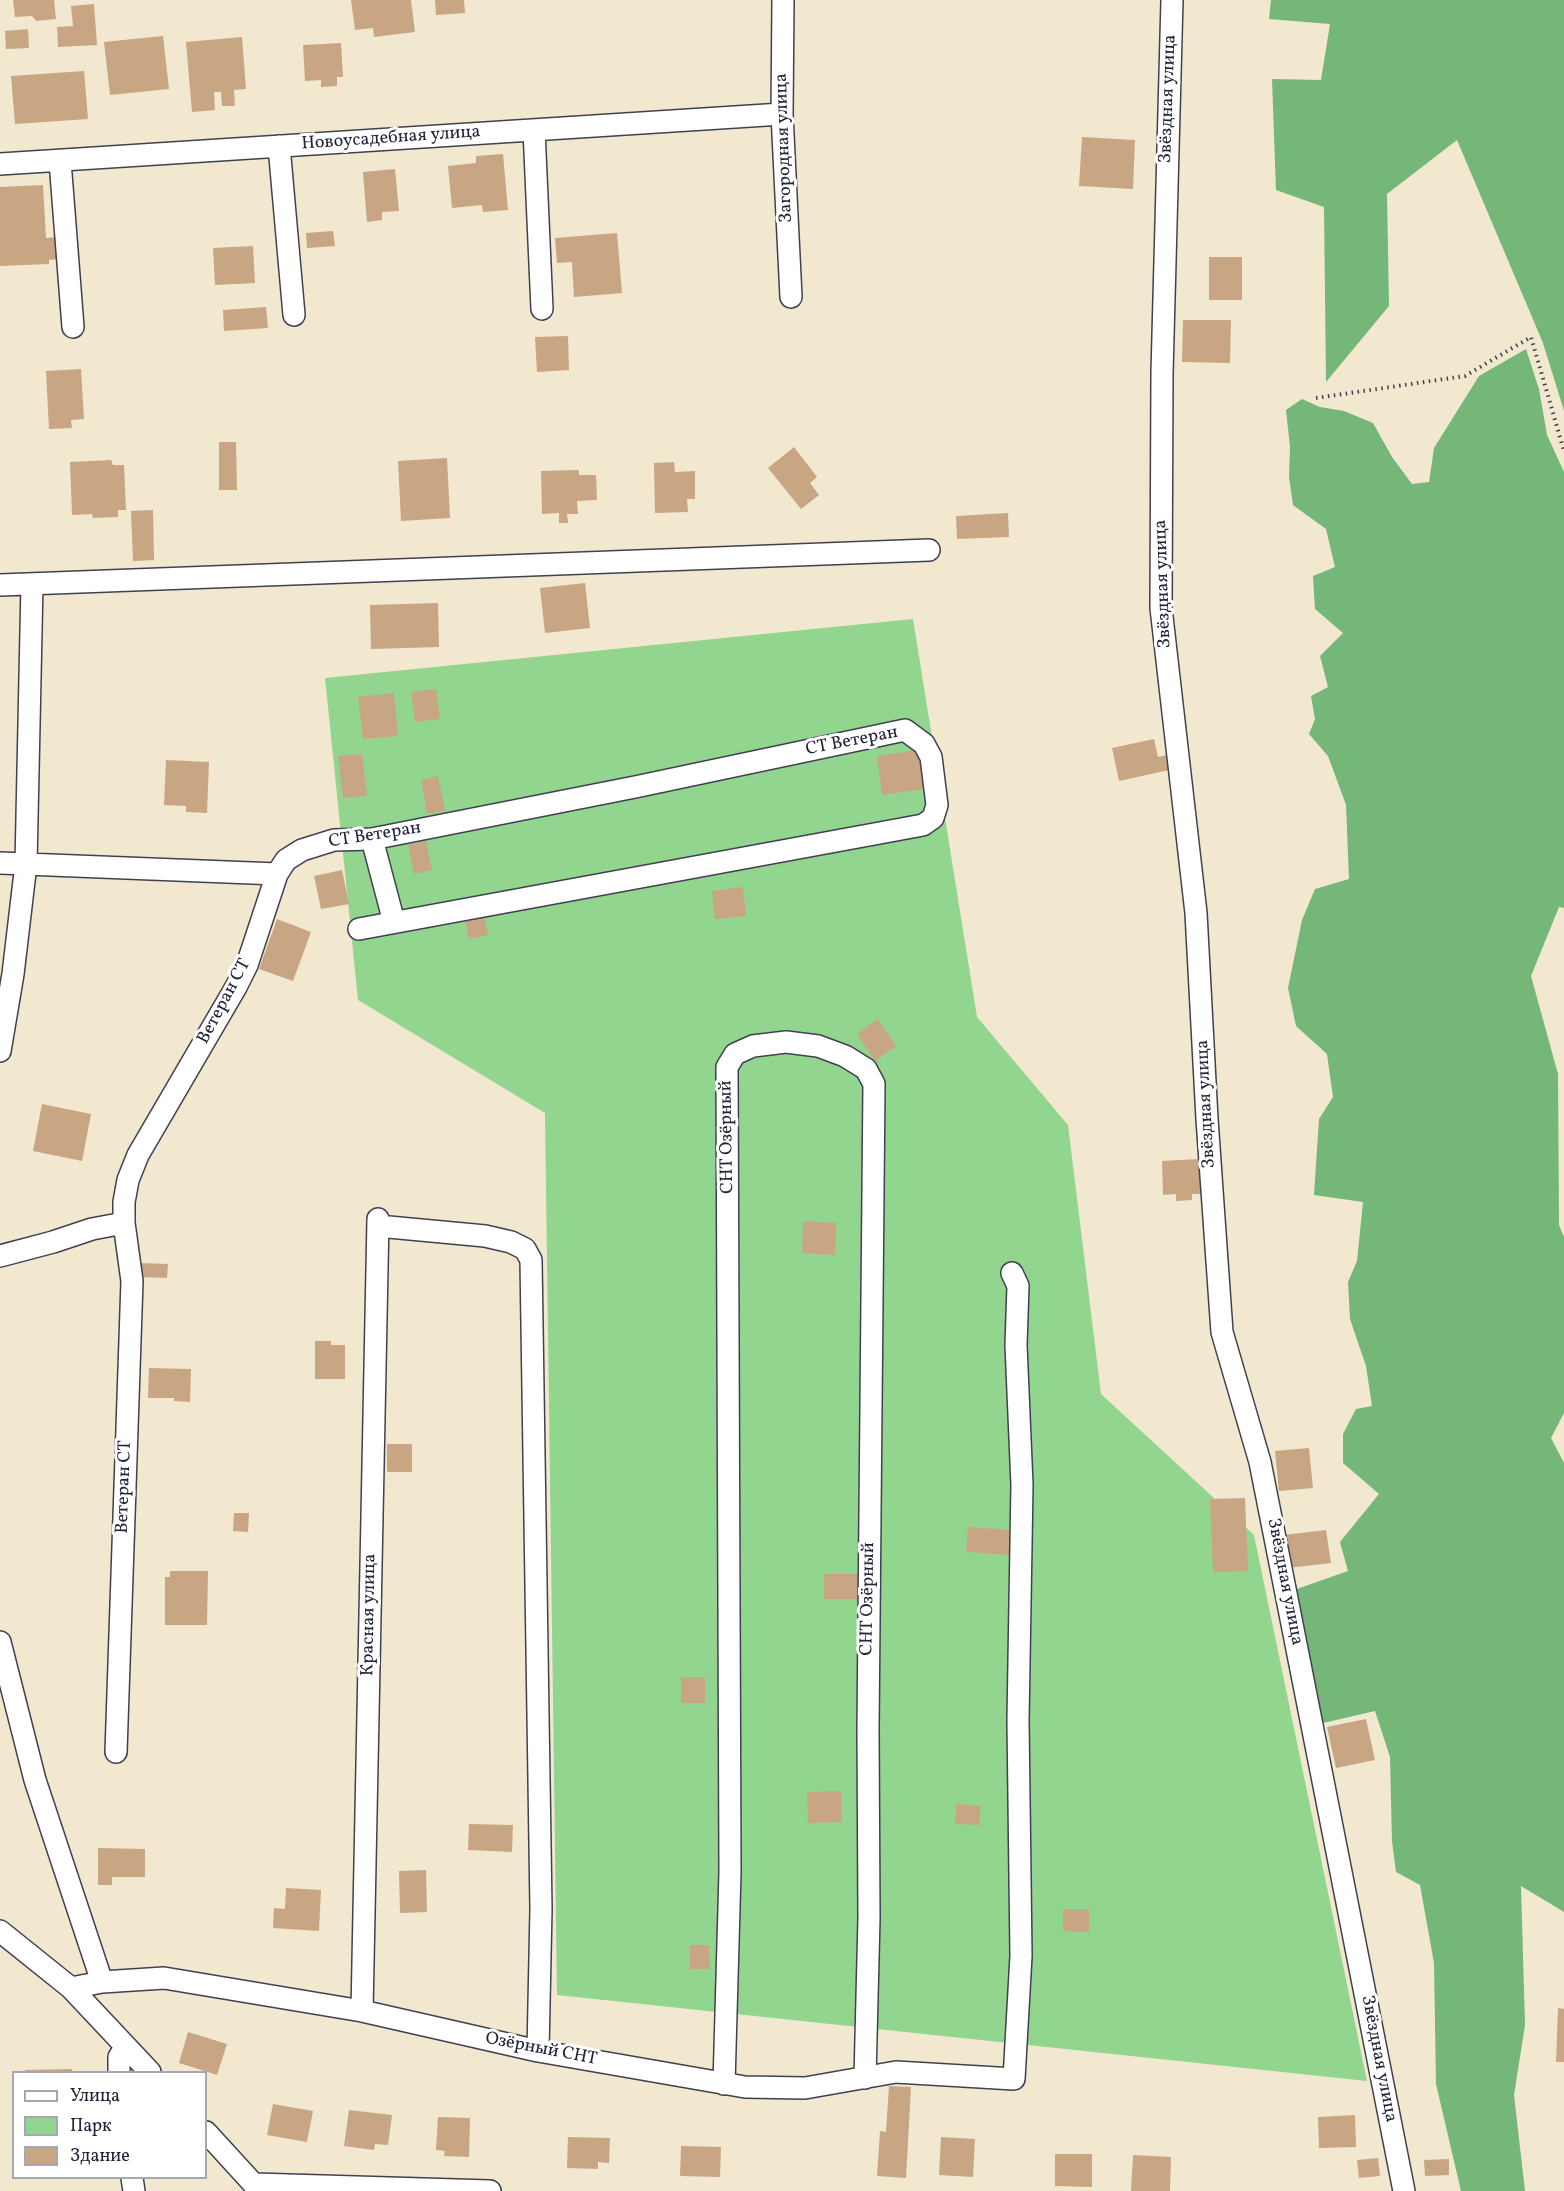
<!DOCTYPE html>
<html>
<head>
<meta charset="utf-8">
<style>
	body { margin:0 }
	#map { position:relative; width:1564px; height:2191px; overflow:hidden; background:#f1e8cf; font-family:Vollkorn,serif }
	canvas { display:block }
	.legend { position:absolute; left:12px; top:2071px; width:195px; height:108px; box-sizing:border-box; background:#fff; border:2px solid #a7a7b1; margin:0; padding:8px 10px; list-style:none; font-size:18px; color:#22223b }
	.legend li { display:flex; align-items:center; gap:12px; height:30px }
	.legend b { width:30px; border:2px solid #a7a7b1 }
</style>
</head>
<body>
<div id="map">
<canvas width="1564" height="2191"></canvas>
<ul class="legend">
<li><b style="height:8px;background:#fff"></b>Улица</li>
<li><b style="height:16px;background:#92d58e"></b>Парк</li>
<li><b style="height:16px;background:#c8a683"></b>Здание</li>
</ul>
</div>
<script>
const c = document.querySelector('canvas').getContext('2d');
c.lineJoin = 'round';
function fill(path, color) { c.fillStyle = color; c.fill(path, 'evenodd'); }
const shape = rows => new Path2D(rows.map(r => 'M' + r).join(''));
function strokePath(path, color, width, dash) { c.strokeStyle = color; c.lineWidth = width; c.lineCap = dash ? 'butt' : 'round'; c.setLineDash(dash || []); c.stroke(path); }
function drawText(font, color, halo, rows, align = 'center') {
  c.font = font + ' Vollkorn,serif'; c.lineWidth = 6; c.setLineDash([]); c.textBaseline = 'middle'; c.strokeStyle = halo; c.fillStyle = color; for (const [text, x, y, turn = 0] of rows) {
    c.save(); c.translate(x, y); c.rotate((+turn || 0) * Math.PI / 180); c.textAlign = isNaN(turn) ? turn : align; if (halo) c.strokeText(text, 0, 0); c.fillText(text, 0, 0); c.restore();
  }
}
fill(shape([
	[913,619,977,1017,1068,1125,1101,1394,1254,1535,1367,2081,557,1995,545,1113,358,1000,325,678]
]), '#92d58e');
fill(shape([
	[1271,0,1564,0,1564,411,1543,343,1457,140,1387,194,1389,306,1326,382,1324,207,1276,190,1272,79,1321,80,1330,24,1269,19],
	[1526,349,1539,389,1547,435,1564,472,1564,908,1559,907,1531,976,1558,1074,1559,1225,1564,1237,1564,1413,1551,1438,1564,1463,1564,1912,1521,1886,1525,2025,1514,2095,1525,2191,1461,2191,1436,2084,1434,1963,1420,1885,1396,1872,1392,1841,1390,1757,1375,1711,1319,1724,1294,1590,1348,1571,1340,1542,1379,1494,1343,1463,1343,1434,1356,1409,1372,1406,1366,1366,1350,1319,1348,1282,1357,1261,1363,1202,1314,1195,1319,1119,1333,1097,1327,1054,1296,1026,1288,988,1302,920,1315,889,1349,879,1346,805,1328,756,1309,734,1315,719,1311,696,1328,687,1320,656,1343,633,1315,609,1313,576,1335,567,1326,529,1293,505,1289,477,1290,447,1286,410,1302,399,1320,407,1344,411,1373,423,1392,457,1412,484,1429,482,1434,448,1479,376]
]), '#75b679');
fill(shape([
	[13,0,54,0,56,19,36,21,32,16,15,17],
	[351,0,411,0,415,32,374,37,373,28,355,30],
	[435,0,464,0,465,13,436,15],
	[94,4,97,45,58,47,57,27,73,26,71,6],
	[28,29,29,48,6,49,5,31],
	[163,36,169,89,110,95,104,42],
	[242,37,246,89,234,90,235,106,222,106,221,92,214,92,215,110,192,112,186,42],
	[341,43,343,77,337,77,337,86,321,87,321,80,305,81,303,45],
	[84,71,88,119,15,124,11,76],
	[1082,137,1135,140,1133,189,1079,186],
	[503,154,508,210,483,212,482,205,452,208,448,166,476,163,476,156],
	[395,169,399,211,382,212,382,220,367,222,363,172],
	[43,185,46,238,57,237,58,259,49,260,49,264,0,266,0,187],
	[333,231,335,246,307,248,306,233],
	[617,233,622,293,574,297,572,262,557,263,555,238],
	[253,246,255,283,215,285,213,248],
	[1209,257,1242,257,1242,300,1209,300],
	[266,307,268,328,224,331,223,310],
	[1183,320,1231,320,1230,363,1182,362],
	[568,336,569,370,537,372,535,337],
	[81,369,84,419,71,420,72,428,49,429,46,371],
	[219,442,236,442,237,490,219,490],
	[794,447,817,477,810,483,819,495,801,509,768,468],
	[447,458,450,518,401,521,398,461],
	[111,460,113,465,124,465,126,510,118,510,118,517,93,518,92,514,72,515,70,462],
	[674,462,675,472,695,471,695,499,687,499,688,512,655,513,654,463],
	[579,470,579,475,596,475,597,500,577,501,578,514,567,514,568,523,559,523,559,513,542,514,541,471],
	[153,510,154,560,133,561,131,511],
	[1008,513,1009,537,957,539,956,516],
	[585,583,590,628,545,633,540,588],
	[438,603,439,647,371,649,370,605],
	[436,689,440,719,415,722,411,692],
	[394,693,398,736,363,739,358,697],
	[1154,739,1158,757,1171,754,1174,769,1119,781,1112,748],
	[918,750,924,789,882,795,877,756],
	[362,754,367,796,343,798,338,756],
	[166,760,209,762,207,813,186,812,186,806,164,805],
	[438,776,445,811,427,814,421,780],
	[426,841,432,870,414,874,408,845],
	[342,870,349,904,321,909,314,876],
	[743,887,746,916,715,919,712,891],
	[483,910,488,935,469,939,464,915],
	[277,919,311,932,293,981,259,969],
	[878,1019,896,1046,875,1061,857,1034],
	[42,1104,91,1114,82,1161,33,1151],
	[1199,1159,1201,1194,1192,1194,1192,1200,1176,1201,1176,1194,1163,1195,1162,1161],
	[803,1221,836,1223,835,1255,802,1253],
	[140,1263,168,1264,167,1278,140,1277],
	[315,1341,331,1341,331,1345,345,1345,345,1379,315,1379],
	[149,1368,191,1369,190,1402,174,1401,174,1398,148,1398],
	[387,1444,412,1444,412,1472,387,1472],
	[1309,1448,1313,1488,1279,1491,1275,1451],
	[1245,1498,1248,1571,1213,1572,1210,1499],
	[234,1513,249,1513,248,1532,233,1531],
	[968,1527,1012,1530,1011,1555,966,1552],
	[1326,1530,1331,1563,1288,1568,1284,1535],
	[170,1571,208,1571,207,1625,165,1625,165,1577,170,1577],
	[824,1574,859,1574,859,1599,824,1599],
	[681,1677,705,1677,705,1703,681,1703],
	[1366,1719,1375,1760,1336,1768,1327,1727],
	[841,1791,842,1822,808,1823,807,1792],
	[956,1804,981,1806,979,1825,955,1824],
	[469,1824,513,1825,512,1852,468,1850],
	[98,1848,145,1849,145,1877,112,1877,112,1885,98,1885],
	[426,1870,427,1912,400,1913,399,1871],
	[286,1888,321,1890,319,1931,273,1928,274,1908,285,1909],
	[1063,1909,1089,1909,1089,1932,1063,1931],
	[690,1945,709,1945,710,1969,690,1969],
	[1558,2008,1564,2009,1564,2062,1556,2062],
	[188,2032,227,2044,217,2075,179,2063],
	[72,2069,72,2072,25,2072,25,2070],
	[889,2086,911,2087,906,2178,877,2176,880,2131,886,2132],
	[273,2104,313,2111,307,2142,267,2135],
	[349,2110,392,2115,388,2145,375,2144,374,2150,344,2146],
	[1355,2115,1356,2147,1319,2148,1318,2117],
	[438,2117,470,2118,469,2157,444,2156,445,2151,436,2150],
	[568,2137,610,2138,609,2163,598,2162,598,2169,567,2168],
	[941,2137,975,2139,973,2177,939,2175],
	[681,2146,721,2147,720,2177,680,2176],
	[1055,2154,1092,2154,1092,2187,1055,2186],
	[1133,2155,1171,2157,1170,2191,1131,2191],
	[1378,2158,1380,2176,1359,2178,1357,2160],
	[1449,2159,1449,2175,1425,2176,1424,2160]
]), '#c8a683');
const minor = shape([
	[783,0,782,114,791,297],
	[1172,0,1162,373,1161,608,1196,913,1207,1119,1222,1332,1260,1462,1404,2191],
	[534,130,542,309],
	[279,146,294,315],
	[60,161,73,327],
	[0,164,782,114],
	[0,585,929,550],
	[372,839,394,922],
	[0,863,277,874],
	[0,1051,13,974,26,864,32,584],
	[124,1223,124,1202,128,1180,138,1155,236,987,247,965,277,874,286,860,302,850,334,840,372,839,635,787,905,730,924,744,931,757,937,805,933,818,923,825,359,929],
	[378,1226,485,1236,511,1242,525,1249,531,1260,541,1909,538,2051],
	[0,1256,53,1242,92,1229,124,1223,132,1281,116,1752],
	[0,1642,35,1780,102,1982],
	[0,1931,71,1988,150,2072],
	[71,1988,102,1982,164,1978,362,2011,538,2051,745,2087,805,2088,896,2072,1014,2079,1021,1956,1018,1720,1022,1485,1016,1345,1018,1286,1012,1273],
	[362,2011,378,1219],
	[119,2072,119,2057,126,2047],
	[724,2084,730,1872,727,1067,735,1054,753,1046,786,1042,818,1046,845,1056,866,1069,874,1084,868,1728,869,1918,865,2078],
	[206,2132,260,2191],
	[132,2178,134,2191],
	[255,2184,490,2191]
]);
strokePath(minor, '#414051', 24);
strokePath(shape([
	[1316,398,1465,376,1531,337,1564,451]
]), '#414051', 4, [1.5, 4.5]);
strokePath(minor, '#fff', 21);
drawText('18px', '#22223b', '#fff', [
	["Звёздная улица",1169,99,-88],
	["Новоусадебная улица",391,139,-4],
	["Загородная улица",785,148,-92],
	["Звёздная улица",1164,584,-92],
	["СТ Ветеран",852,742,-11],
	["СТ Ветеран",375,836,-9],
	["Ветеран СТ",225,1002,-62],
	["Звёздная улица",1207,1104,-93],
	["СНТ Озёрный",728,1137,-91],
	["Ветеран СТ",125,1487,-88],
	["Звёздная улица",1284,1582,79],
	["СНТ Озёрный",869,1599,-89],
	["Красная улица",370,1615,-89],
	["Озёрный СНТ",541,2050,11],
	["Звёздная улица",1378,2059,79]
]);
</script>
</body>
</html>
